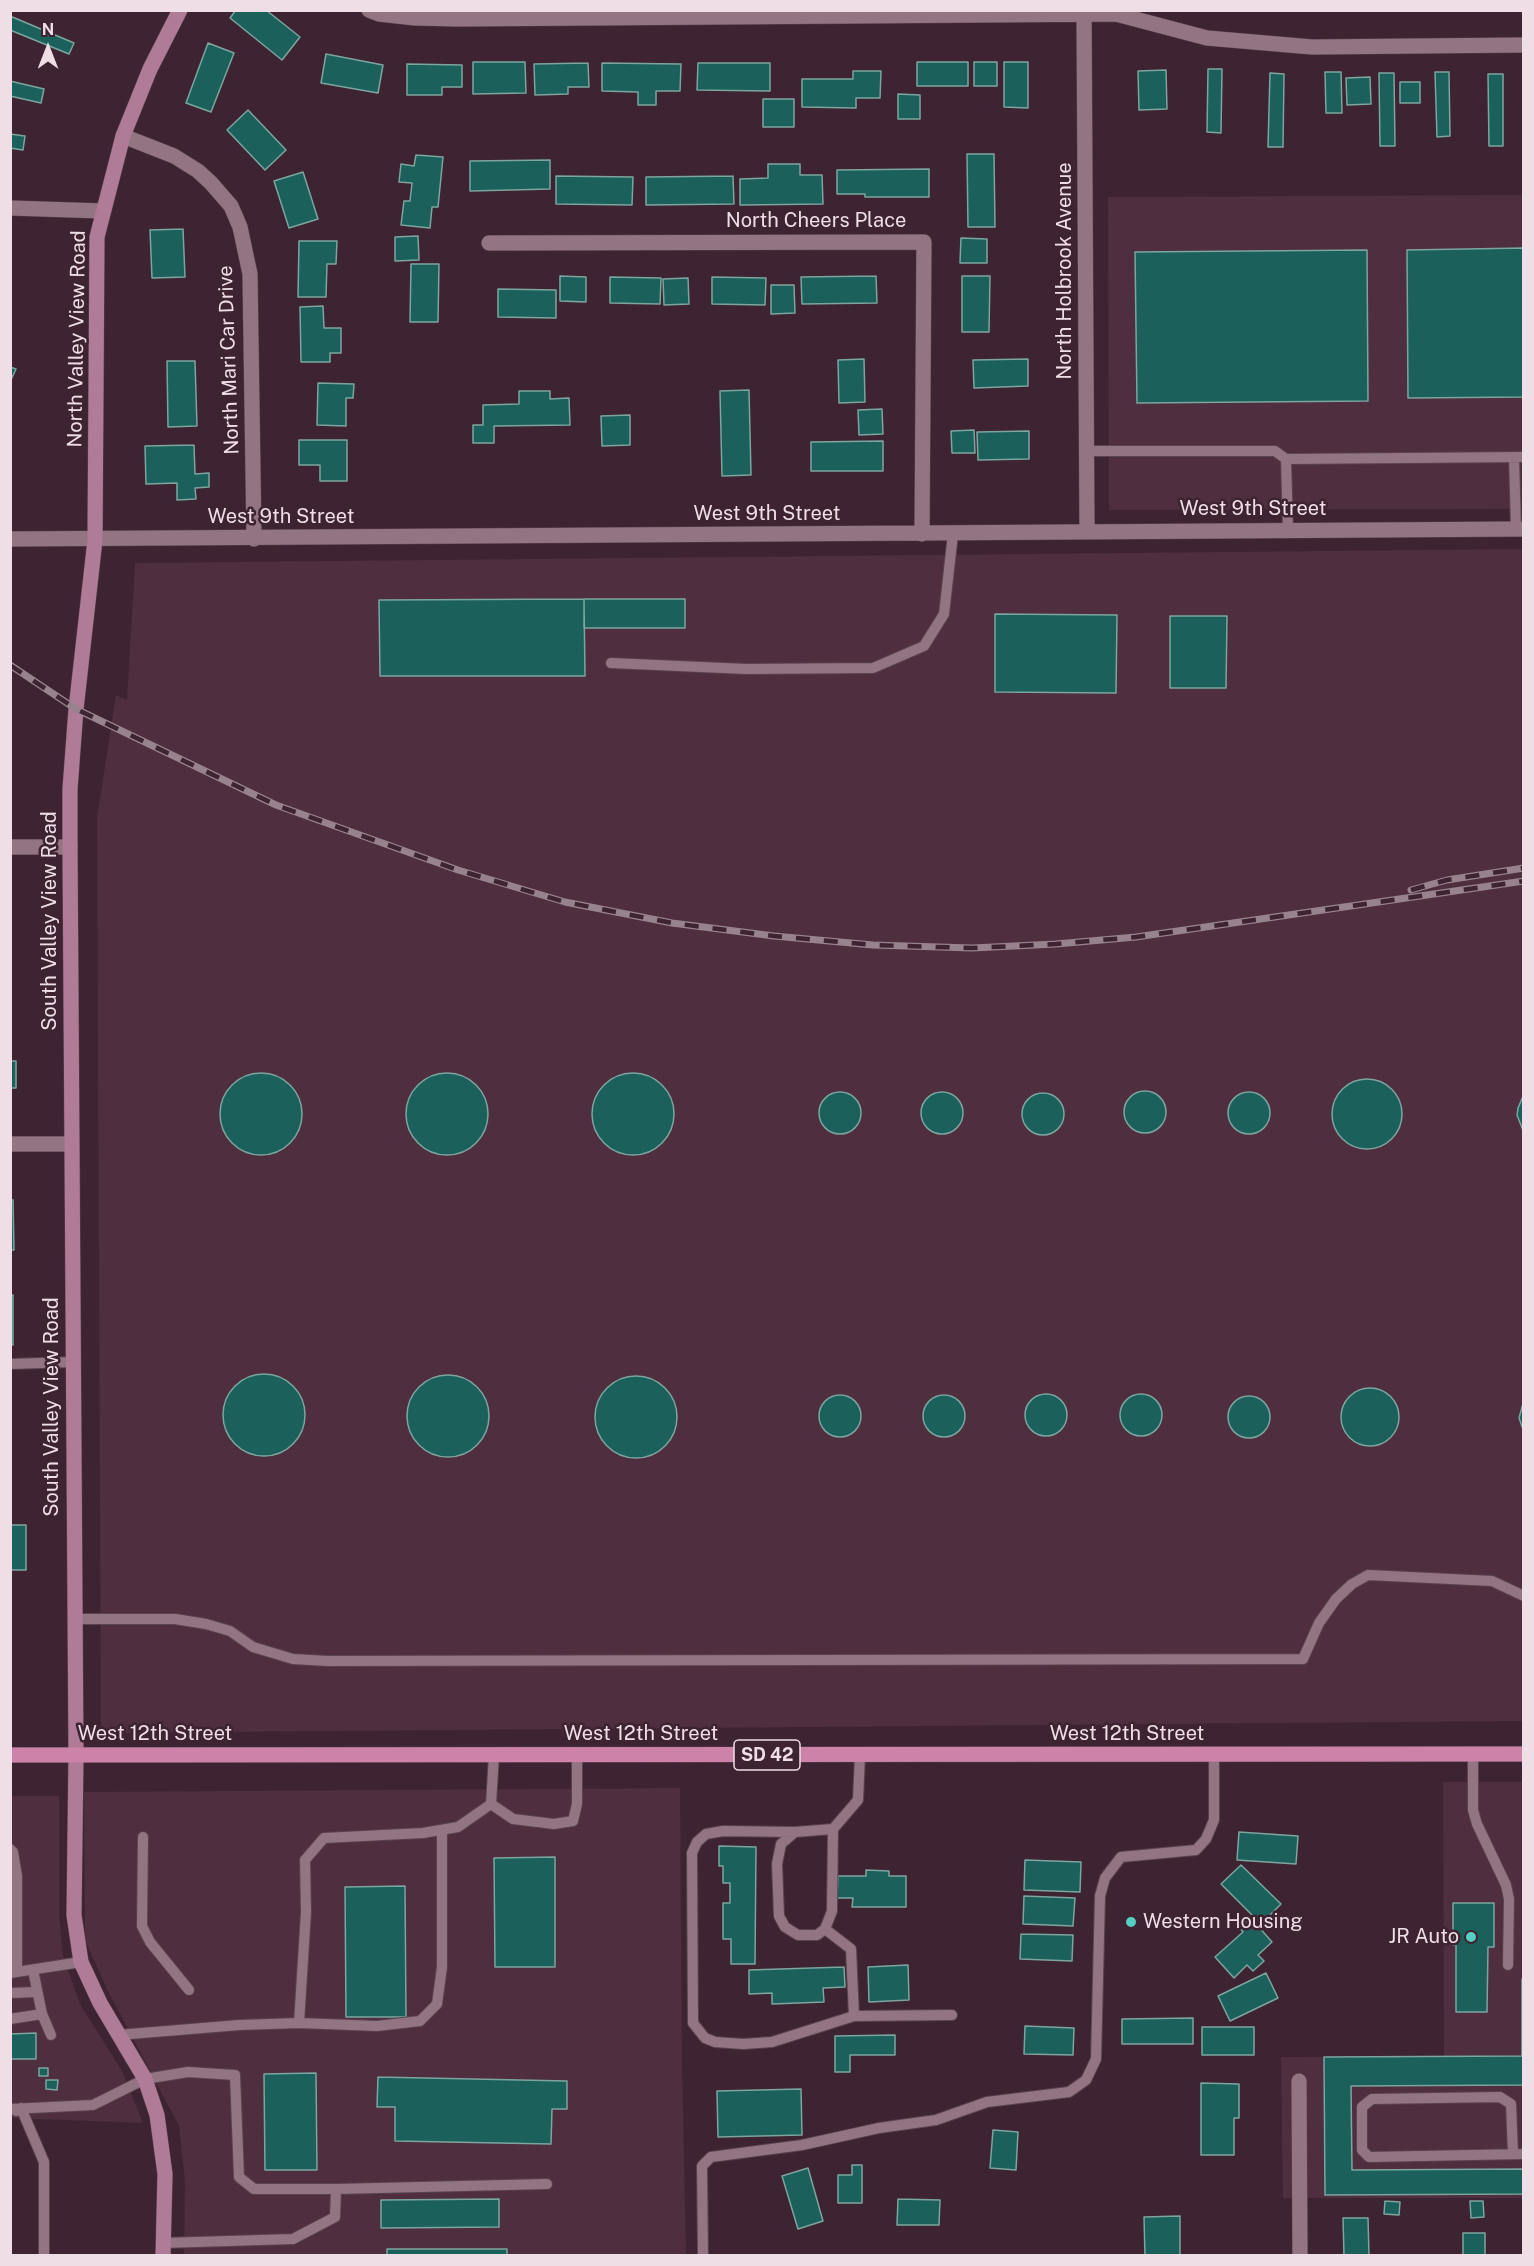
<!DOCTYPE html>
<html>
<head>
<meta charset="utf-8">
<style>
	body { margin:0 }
	#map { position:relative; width:1534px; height:2266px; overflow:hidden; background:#3e2432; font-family:"Public Sans",sans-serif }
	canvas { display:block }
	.frame { position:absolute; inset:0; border:12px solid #f0dee6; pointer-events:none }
	.north { position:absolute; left:18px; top:18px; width:60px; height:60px; -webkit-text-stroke:4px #3e2432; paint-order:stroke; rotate:0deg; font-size:16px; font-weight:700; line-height:24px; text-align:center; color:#f0dee6 }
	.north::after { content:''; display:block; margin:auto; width:21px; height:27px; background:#f0dee6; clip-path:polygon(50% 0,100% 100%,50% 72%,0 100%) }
</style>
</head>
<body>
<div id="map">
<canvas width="1534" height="2266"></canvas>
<div class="frame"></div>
<div class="north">N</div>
</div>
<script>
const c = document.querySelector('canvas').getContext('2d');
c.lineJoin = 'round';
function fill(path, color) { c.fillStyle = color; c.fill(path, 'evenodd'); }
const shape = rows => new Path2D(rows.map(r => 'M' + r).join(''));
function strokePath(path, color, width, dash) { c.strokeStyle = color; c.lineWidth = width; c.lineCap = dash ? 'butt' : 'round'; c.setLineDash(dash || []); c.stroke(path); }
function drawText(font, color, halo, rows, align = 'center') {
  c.font = font + ' "Public Sans",sans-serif'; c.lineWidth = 5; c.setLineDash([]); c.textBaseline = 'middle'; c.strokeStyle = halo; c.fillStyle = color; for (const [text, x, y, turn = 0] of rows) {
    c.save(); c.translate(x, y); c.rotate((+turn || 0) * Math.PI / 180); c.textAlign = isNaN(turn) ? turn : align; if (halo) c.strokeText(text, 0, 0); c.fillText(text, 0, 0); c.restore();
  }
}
fill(shape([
	[1523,195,1523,509,1109,510,1108,197],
	[1523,549,1523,1721,101,1733,97,818,116,695,127,700,135,563],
	[1443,1782,1523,1782,1523,2198,1283,2198,1281,2057,1444,2056],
	[680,1788,682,2060,686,2255,184,2255,185,2181,179,2126,107,1989,85,1940,84,1792],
	[11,1796,59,1796,59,1914,63,1956,80,2004,122,2071,143,2123,11,2118]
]), '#4e2e3f');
const building = shape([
	[236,10,266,10,300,37,282,60,230,18,236,10],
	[10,16,74,43,69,54,10,30,10,16],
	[208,43,234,53,211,112,186,103,208,43],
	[326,54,383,65,378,93,321,83,326,54],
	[473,62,525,62,526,93,473,94,473,62],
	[917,62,968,62,968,86,917,86,917,62],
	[974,62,997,62,997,86,974,86,974,62],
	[1004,62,1028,62,1028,108,1004,107,1004,62],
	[588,63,589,87,568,87,568,94,535,95,534,64,588,63],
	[602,63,681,64,680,91,656,91,656,105,638,105,638,92,602,91,602,63],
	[698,63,770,63,770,91,697,90,698,63],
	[407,64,462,65,462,87,442,87,442,95,407,95,407,64],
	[1208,69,1222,69,1221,133,1207,132,1208,69],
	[1166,70,1167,109,1139,110,1138,71,1166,70],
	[853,71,881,71,880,98,856,98,856,108,802,107,802,79,853,79,853,71],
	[1325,72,1341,72,1342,113,1326,113,1325,72],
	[1435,72,1449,72,1450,136,1437,137,1435,72],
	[1270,73,1284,74,1283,147,1268,147,1270,73],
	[1379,73,1394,73,1395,146,1380,146,1379,73],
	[1488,74,1503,74,1503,146,1489,146,1488,74],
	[1370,77,1371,104,1347,105,1346,78,1370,77],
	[10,81,44,89,41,103,10,96,10,81],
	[1400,82,1420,82,1420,103,1400,103,1400,82],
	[898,94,920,95,920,119,898,119,898,94],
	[763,99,794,99,794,127,763,127,763,99],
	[248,110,286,150,265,170,227,130,248,110],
	[10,134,25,136,23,150,10,148,10,134],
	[967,154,994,154,995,227,968,227,967,154],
	[416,155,443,157,438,207,432,207,430,228,401,225,404,201,410,201,412,183,399,182,401,164,414,166,416,155],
	[550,160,550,189,470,191,470,161,550,160],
	[768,164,800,164,800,175,822,175,823,204,740,205,740,179,768,178,768,164],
	[929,169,929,197,865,197,865,194,837,194,837,170,929,169],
	[303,172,318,219,289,228,274,181,303,172],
	[556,176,633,177,632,205,556,204,556,176],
	[733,176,734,204,646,205,646,177,733,176],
	[183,229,185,277,152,278,150,230,183,229],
	[418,236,419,260,395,261,395,237,418,236],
	[961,238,987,239,987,263,960,263,961,238],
	[299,241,337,241,336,264,327,264,326,297,298,297,299,241],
	[1524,248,1524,397,1408,398,1407,250,1524,248],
	[1367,250,1368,401,1137,403,1135,252,1367,250],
	[411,264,439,264,438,322,410,322,411,264],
	[560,276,586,277,586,302,560,301,560,276],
	[876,276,877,303,802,304,801,277,876,276],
	[962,276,990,276,989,332,962,332,962,276],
	[610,277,661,278,660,304,610,303,610,277],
	[712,277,766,278,765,305,712,304,712,277],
	[688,278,689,304,664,305,663,279,688,278],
	[771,285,794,285,795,313,771,314,771,285],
	[498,289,556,290,556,318,498,317,498,289],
	[323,306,324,328,341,328,341,353,330,353,330,362,301,362,300,307,323,306],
	[864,359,865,402,839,403,838,360,864,359],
	[1028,359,1028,386,974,388,973,360,1028,359],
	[167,361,195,361,197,426,168,427,167,361],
	[10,367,16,369,10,382,10,367],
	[318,383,354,384,353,398,346,398,346,426,317,425,318,383],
	[749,390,751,475,722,476,720,391,749,390],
	[519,391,550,391,550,399,569,398,570,425,494,426,494,443,473,443,473,425,483,425,483,405,519,404,519,391],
	[882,409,883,434,859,435,858,410,882,409],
	[630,415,630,445,602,446,601,416,630,415],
	[974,430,975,453,952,453,951,431,974,430],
	[1029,431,1029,459,978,460,977,432,1029,431],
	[299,440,347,440,347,481,320,481,320,465,299,465,299,440],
	[883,441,883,471,811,471,811,442,883,441],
	[194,445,195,474,209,473,209,487,195,488,196,499,177,500,177,483,146,484,145,446,194,445],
	[584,599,585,676,380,676,379,600,584,599],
	[584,599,685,599,685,628,584,628,584,599],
	[995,614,1117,615,1116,693,995,692,995,614],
	[1170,616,1227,616,1226,688,1170,688,1170,616],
	[10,1061,16,1061,16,1088,10,1088,10,1061],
	'406 1114a41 41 0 1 1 82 0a41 41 0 1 1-82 0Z',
	'220 1114a41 41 0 1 1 82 0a41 41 0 1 1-82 0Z',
	'592 1114a41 41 0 1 1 82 0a41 41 0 1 1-82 0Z',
	'1332 1114a35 35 0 1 1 70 0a35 35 0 1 1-70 0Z',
	'1124 1112a21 21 0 1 1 42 0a21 21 0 1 1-42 0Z',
	'819 1113a21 21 0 1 1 42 0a21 21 0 1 1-42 0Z',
	'1228 1113a21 21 0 1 1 42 0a21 21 0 1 1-42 0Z',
	'921 1113a21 21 0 1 1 42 0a21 21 0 1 1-42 0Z',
	'1022 1114a21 21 0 1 1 42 0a21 21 0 1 1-42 0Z',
	[1524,1094,1524,1133,1517,1115,1518,1108,1524,1094],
	[10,1200,13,1200,14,1250,10,1250,10,1200],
	[10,1295,13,1295,13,1345,10,1345,10,1295],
	'223 1415a41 41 0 1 1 82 0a41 41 0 1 1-82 0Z',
	'407 1416a41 41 0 1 1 82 0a41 41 0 1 1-82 0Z',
	'595 1417a41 41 0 1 1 82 0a41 41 0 1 1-82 0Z',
	'1341 1417a29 29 0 1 1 58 0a29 29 0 1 1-58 0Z',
	'1120 1415a21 21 0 1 1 42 0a21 21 0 1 1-42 0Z',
	'1025 1415a21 21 0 1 1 42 0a21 21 0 1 1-42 0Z',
	'923 1416a21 21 0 1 1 42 0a21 21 0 1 1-42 0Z',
	'819 1416a21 21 0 1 1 42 0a21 21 0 1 1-42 0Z',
	'1228 1417a21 21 0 1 1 42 0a21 21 0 1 1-42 0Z',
	[1524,1400,1524,1432,1519,1418,1524,1400],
	[10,1525,26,1525,26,1570,10,1570,10,1525],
	[1239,1832,1298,1836,1296,1864,1237,1860,1239,1832],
	[719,1846,756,1847,755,1964,731,1964,731,1939,723,1939,723,1903,730,1903,730,1883,723,1883,723,1866,719,1866,719,1846],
	[555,1857,555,1967,495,1967,494,1858,555,1857],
	[1025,1860,1081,1862,1080,1892,1024,1890,1025,1860],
	[1241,1865,1281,1904,1261,1924,1221,1884,1241,1865],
	[866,1870,889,1871,889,1876,906,1876,906,1907,852,1907,853,1898,837,1898,838,1876,866,1876,866,1870],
	[405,1886,406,2017,346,2017,345,1887,405,1886],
	[1024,1896,1075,1898,1073,1926,1023,1924,1024,1896],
	[1453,1903,1494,1903,1494,1947,1488,1947,1487,2012,1456,2012,1456,1945,1453,1945,1453,1903],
	[1250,1917,1272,1942,1258,1955,1264,1961,1253,1971,1247,1965,1234,1978,1215,1957,1243,1932,1239,1927,1250,1917],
	[1021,1934,1073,1935,1072,1961,1020,1959,1021,1934],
	[908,1965,909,2000,869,2002,868,1967,908,1965],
	[844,1967,845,1987,823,1988,824,2002,772,2004,772,1993,749,1994,749,1970,844,1967],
	[1266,1973,1278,1998,1230,2021,1218,1996,1266,1973],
	[1522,1979,1524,1979,1524,2085,1351,2086,1352,2170,1524,2169,1524,2194,1325,2195,1324,2057,1522,2056,1522,1979],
	[1193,2018,1193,2044,1122,2044,1122,2019,1193,2018],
	[1025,2026,1074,2028,1073,2055,1024,2054,1025,2026],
	[1202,2027,1254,2027,1254,2055,1202,2055,1202,2027],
	[36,2033,36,2059,10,2059,10,2034,36,2033],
	[895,2035,895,2055,850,2055,850,2072,835,2072,835,2036,895,2035],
	[39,2068,48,2068,48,2076,39,2076,39,2068],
	[316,2073,317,2170,265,2170,264,2074,316,2073],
	[378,2077,567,2081,567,2109,552,2109,551,2144,395,2141,395,2107,377,2107,378,2077],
	[46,2080,58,2080,57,2090,46,2089,46,2080],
	[1201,2083,1239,2084,1239,2118,1234,2118,1234,2155,1201,2155,1201,2083],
	[801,2089,802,2135,718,2137,717,2091,801,2089],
	[993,2130,1018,2132,1016,2170,990,2168,993,2130],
	[852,2165,862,2165,862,2203,838,2203,838,2175,852,2175,852,2165],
	[808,2168,823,2221,798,2229,782,2176,808,2168],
	[499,2199,499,2227,381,2228,381,2200,499,2199],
	[898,2199,940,2200,939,2225,897,2225,898,2199],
	[1385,2201,1400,2202,1399,2215,1384,2214,1385,2201],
	[1470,2201,1483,2201,1484,2217,1471,2218,1470,2201],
	[1180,2216,1180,2256,1145,2256,1144,2217,1180,2216],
	[1343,2218,1368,2218,1369,2256,1344,2256,1343,2218],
	[1463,2233,1485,2233,1485,2256,1463,2256,1463,2233],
	[387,2249,507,2249,507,2256,387,2256,387,2249]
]);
fill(building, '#1b605a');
strokePath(building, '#7da5a0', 1.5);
const lane = shape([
	[1087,451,1275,451,1286,459],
	[1514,457,1516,529],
	[1288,530,1286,459,1524,457],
	[611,663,746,669,873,668,924,646,944,614,953,534],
	[10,1364,73,1362],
	[75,1619,175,1619,206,1624,230,1631,253,1647,293,1659,328,1661,1303,1659,1319,1623,1336,1599,1352,1584,1368,1575,1492,1581,1524,1596],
	[1473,1755,1473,1810,1477,1824,1506,1885,1509,1899,1508,1965],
	[491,1804,513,1819,554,1824,573,1821,577,1804,577,1755],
	[833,1829,832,1911,825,1929,817,1935,798,1935,785,1927,779,1916,777,1864,781,1844,795,1832,833,1829,858,1800,860,1755],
	[795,1832,723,1831,706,1834,697,1842,692,1853,693,2023,705,2038,715,2042,743,2044,772,2042,854,2016],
	[143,1837,142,1926,150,1942,189,1990],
	[10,1849,13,1852,17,1876,17,1972],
	[825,1929,851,1949,854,2016,952,2015],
	[10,1973,81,1962],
	[10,1993,37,1992],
	[42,2014,51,2035],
	[10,2019,42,2014,33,1970],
	[299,2023,377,2026,420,2021,437,2004,442,1967,442,1830],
	[118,2035,239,2025,299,2023,306,1912,305,1860,324,1838,423,1833,458,1827,491,1804,494,1755],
	[10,2109,93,2105,145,2079,188,2072,235,2075,239,2177,254,2189,336,2189],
	[16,2111,21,2108,44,2162,44,2256],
	[1513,2154,1511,2104,1500,2097,1372,2099,1362,2107,1362,2150,1369,2157,1524,2154],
	[163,2243,293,2239,335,2217,336,2189,547,2184],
	[703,2256,702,2166,711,2157,802,2145,879,2128,936,2120,987,2102,1069,2092,1086,2080,1096,2059,1100,1896,1105,1878,1121,1857,1196,1850,1206,1839,1214,1820,1214,1755]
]);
const street = shape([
	[369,10,379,14,415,18,458,19,1116,14,1207,38,1312,47,1524,45],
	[1084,10,1087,531],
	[123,136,174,156,198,171,211,183,231,206,240,227,250,274,254,539],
	[10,208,103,211],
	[489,243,924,242,922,534],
	[10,539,1524,529],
	[10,847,70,847],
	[10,1144,71,1144],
	[1299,2081,1300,2256]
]);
const secondary = shape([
	[163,2256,165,2174,157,2115,145,2079,100,2003,81,1962,74,1915,76,1755,70,847,70,789,76,709,95,540,97,237,123,136,150,69,180,10]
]);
const primary = shape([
	[10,1755,1524,1754]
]);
strokePath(lane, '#59434e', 12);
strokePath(street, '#59434e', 16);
strokePath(secondary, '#59434e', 16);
strokePath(primary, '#59434e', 16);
strokePath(lane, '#937483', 10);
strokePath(street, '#937483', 15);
strokePath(secondary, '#b07b96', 15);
strokePath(primary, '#cd82a9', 15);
const rail = shape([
	[10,665,76,709,276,805,458,870,565,902,672,923,774,936,873,945,972,948,1056,944,1136,937,1524,881],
	[1411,890,1447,880,1524,868]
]);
strokePath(rail, '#98828d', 7);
strokePath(rail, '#3e2432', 4.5, [14]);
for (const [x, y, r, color] of [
	[1131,1922,6,"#57cec2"],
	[1471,1937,6,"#57cec2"]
]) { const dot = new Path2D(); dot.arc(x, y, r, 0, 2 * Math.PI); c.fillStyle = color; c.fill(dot); strokePath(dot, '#3e2432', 2); }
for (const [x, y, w] of [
	[767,1755,66]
]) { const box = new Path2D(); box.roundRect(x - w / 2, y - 15, w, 30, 4.5); c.fillStyle = '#3e2432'; c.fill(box); strokePath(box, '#f0dee6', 1.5); }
drawText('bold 18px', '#f0dee6', null, [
	["SD 42",767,1755]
]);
drawText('20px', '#f0dee6', '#3e2432', [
	["North Cheers Place",816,221],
	["North Holbrook Avenue",1065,271,-90],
	["North Valley View Road",77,339,-89],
	["North Mari Car Drive",229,360,-92],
	["West 9th Street",1253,509],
	["West 9th Street",767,514],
	["West 9th Street",281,517],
	["South Valley View Road",50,921,-90],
	["South Valley View Road",52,1407,-90],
	["West 12th Street",155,1734],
	["West 12th Street",641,1734],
	["West 12th Street",1127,1734]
]);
drawText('20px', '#f0dee6', '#3e2432', [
	["Western Housing",1143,1922],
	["JR Auto",1459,1937,"right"]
], 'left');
</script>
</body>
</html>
